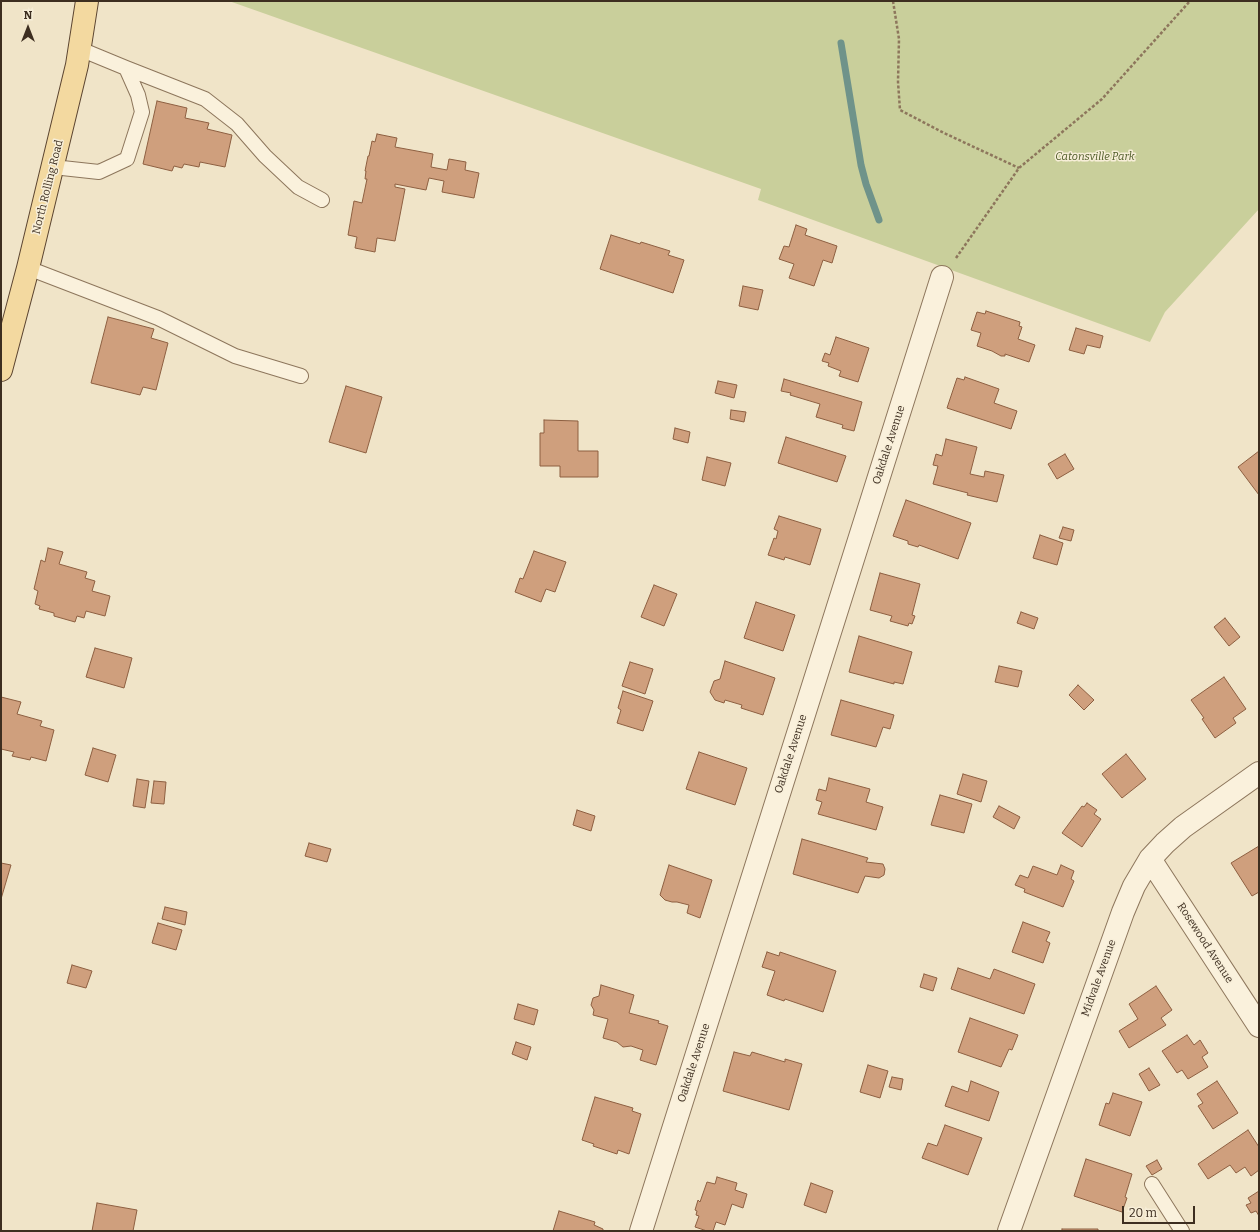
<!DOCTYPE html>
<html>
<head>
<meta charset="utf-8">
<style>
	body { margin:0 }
	#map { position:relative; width:1260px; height:1232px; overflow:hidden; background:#f0e4c8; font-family:Bitter,serif }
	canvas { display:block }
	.frame { position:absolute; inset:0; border:2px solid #3d2e20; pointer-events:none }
	.north { position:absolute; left:8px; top:8px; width:40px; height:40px; -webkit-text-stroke:3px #f7eed8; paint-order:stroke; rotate:0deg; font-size:11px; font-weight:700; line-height:16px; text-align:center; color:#3d2e20 }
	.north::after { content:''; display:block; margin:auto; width:14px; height:18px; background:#3d2e20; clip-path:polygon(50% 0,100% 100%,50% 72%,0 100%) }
	.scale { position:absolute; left:1122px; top:1206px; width:73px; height:18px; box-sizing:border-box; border:2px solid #3d2e20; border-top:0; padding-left:5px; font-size:12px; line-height:14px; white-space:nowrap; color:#3d2e20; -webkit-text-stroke:3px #f7eed8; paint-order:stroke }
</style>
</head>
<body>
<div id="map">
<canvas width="1260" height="1232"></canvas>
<div class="frame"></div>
<div class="north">N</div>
<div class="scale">20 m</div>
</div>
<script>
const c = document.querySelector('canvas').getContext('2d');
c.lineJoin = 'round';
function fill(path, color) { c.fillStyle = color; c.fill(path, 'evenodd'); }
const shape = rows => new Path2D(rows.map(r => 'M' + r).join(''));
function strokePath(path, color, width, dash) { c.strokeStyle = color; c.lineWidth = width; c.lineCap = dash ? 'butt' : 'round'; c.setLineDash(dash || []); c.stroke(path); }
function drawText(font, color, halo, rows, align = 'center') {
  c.font = font + ' Bitter,serif'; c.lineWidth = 3; c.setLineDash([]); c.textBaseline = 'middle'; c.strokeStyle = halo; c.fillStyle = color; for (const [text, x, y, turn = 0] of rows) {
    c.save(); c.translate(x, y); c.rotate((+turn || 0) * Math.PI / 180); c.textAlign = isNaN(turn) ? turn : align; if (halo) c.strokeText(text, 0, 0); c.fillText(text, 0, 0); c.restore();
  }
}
fill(shape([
	[229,1,1259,1,1259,209,1165,312,1150,342,758,200,761,189]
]), '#c9cf9b');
strokePath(shape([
	[841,43,861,165,866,184,879,220]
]), '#6f938a', 7);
const building = shape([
	[157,101,187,108,185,118,209,123,207,129,232,135,225,167,200,162,199,167,184,164,182,168,174,166,172,171,143,164,157,101],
	[377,134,397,138,395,147,433,154,431,167,447,170,449,159,466,162,465,170,479,173,474,198,442,192,444,181,429,178,426,190,395,184,395,187,405,189,395,241,377,238,375,252,355,248,357,237,348,235,354,201,362,203,367,179,365,179,366,171,365,171,368,156,369,156,372,141,375,142,377,134],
	[796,225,807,229,805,235,837,246,832,263,823,260,814,286,789,278,794,264,779,259,784,246,789,247,796,225],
	[611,235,640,244,641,242,670,251,668,255,684,260,673,293,600,269,611,235],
	[743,286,763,290,758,310,739,306,743,286],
	[986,311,1020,322,1019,326,1022,327,1018,339,1035,345,1029,362,1005,354,1005,356,1001,356,992,351,977,346,981,333,971,330,977,312,985,314,986,311],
	[108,317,154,329,151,338,168,343,156,390,143,387,140,395,91,383,108,317],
	[1076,328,1103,336,1100,348,1087,345,1084,354,1069,350,1076,328],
	[836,337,869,348,858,382,839,376,841,371,828,366,829,363,822,361,825,353,830,355,836,337],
	[965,377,999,389,994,403,1017,411,1011,429,947,408,957,378,964,380,965,377],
	[784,379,862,402,854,431,842,428,843,425,816,417,820,404,790,395,791,393,781,391,784,379],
	[718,381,737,385,734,398,715,393,718,381],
	[346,386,382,397,366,453,329,442,346,386],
	[731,410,746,412,744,422,730,419,731,410],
	[544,420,578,421,578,451,598,451,598,477,560,477,560,466,540,466,540,433,544,433,544,420],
	[675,428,690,432,688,443,673,439,675,428],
	[786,437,846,456,837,482,778,463,786,437],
	[946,439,977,447,970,474,984,477,985,471,1004,475,997,502,967,495,968,493,933,484,938,466,933,465,936,454,942,456,946,439],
	[1259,451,1259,495,1238,467,1259,451],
	[1065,454,1074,469,1057,479,1048,464,1065,454],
	[707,457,731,463,725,486,702,480,707,457],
	[906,500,971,523,958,559,919,545,918,547,908,544,908,541,893,536,906,500],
	[779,516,821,529,810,565,785,557,784,560,768,555,774,538,776,539,778,531,774,529,779,516],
	[1063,527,1074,530,1071,541,1059,538,1063,527],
	[1040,535,1063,543,1057,565,1033,558,1040,535],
	[48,548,63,552,59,564,87,572,85,578,95,581,92,591,110,596,105,616,86,611,84,618,77,616,75,622,54,616,54,613,39,609,40,606,35,604,38,591,34,589,41,560,45,562,48,548],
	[534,551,566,562,555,592,546,589,541,602,515,592,520,578,523,579,534,551],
	[880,573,920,584,912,615,915,616,912,624,909,623,908,626,890,621,892,616,870,610,880,573],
	[654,585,677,594,664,626,641,617,654,585],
	[756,602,795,615,783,651,744,638,756,602],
	[1021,612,1038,618,1034,629,1017,623,1021,612],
	[1225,618,1240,637,1229,646,1214,627,1225,618],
	[859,636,912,652,903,684,894,682,894,684,849,672,859,636],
	[95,648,132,658,124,688,86,677,95,648],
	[725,661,775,678,763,715,741,708,742,705,725,700,724,703,715,700,710,692,714,681,720,679,725,661],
	[630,662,653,669,645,694,622,686,630,662],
	[999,666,1022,671,1018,687,995,682,999,666],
	[1224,677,1246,709,1233,718,1236,723,1215,738,1202,719,1204,718,1191,700,1224,677],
	[1078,685,1094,700,1084,710,1069,695,1078,685],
	[623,691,653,701,643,731,617,723,621,710,618,708,623,691],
	[1,697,21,702,17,714,42,721,40,726,54,730,46,761,31,757,30,760,12,756,14,752,1,749,1,697],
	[841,700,894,715,890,729,883,727,876,747,831,735,841,700],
	[93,748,116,755,108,782,85,775,93,748],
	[699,752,747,768,735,805,686,789,699,752],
	[1126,754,1146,779,1122,798,1102,774,1126,754],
	[963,774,987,781,981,802,957,794,963,774],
	[829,778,870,789,866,802,883,807,876,830,818,814,822,802,816,800,819,789,826,791,829,778],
	[137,779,149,781,145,808,133,806,137,779],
	[154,781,166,782,164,804,151,803,154,781],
	[940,795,972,804,964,833,931,825,940,795],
	[1087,803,1097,810,1094,814,1101,819,1082,847,1062,833,1082,806,1084,807,1087,803],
	[999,806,1020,817,1014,829,993,817,999,806],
	[577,810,595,816,591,831,573,825,577,810],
	[802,839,868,858,866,862,883,864,885,869,884,875,879,878,865,876,858,893,793,874,802,839],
	[309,843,331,849,327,862,305,856,309,843],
	[1259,846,1259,892,1252,896,1231,863,1259,846],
	[1,863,11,865,1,899,1,863],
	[669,865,712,880,700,918,687,913,689,905,677,902,672,902,665,900,660,895,669,865],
	[1061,865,1074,871,1071,879,1074,881,1063,907,1024,892,1025,889,1015,885,1020,875,1028,878,1033,866,1057,875,1061,865],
	[165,907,187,912,185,925,162,919,165,907],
	[1023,922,1050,932,1046,941,1050,943,1043,963,1012,952,1023,922],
	[158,923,182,930,176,950,152,943,158,923],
	[767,952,779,956,780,952,836,971,823,1012,785,999,784,1001,767,995,775,971,762,967,767,952],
	[72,965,92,971,86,988,67,983,72,965],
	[958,968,990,979,994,969,1035,984,1024,1014,951,989,958,968],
	[924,974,937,978,933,991,920,987,924,974],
	[601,985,634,995,629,1013,659,1021,658,1023,668,1026,656,1065,640,1060,643,1050,631,1046,623,1047,617,1042,603,1038,608,1019,593,1015,594,1010,591,1005,593,998,599,996,601,985],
	[1156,986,1172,1010,1161,1018,1166,1025,1129,1048,1119,1031,1138,1019,1129,1004,1156,986],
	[518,1004,538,1010,534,1025,514,1019,518,1004],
	[970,1018,1018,1035,1012,1050,1009,1049,1001,1067,958,1052,970,1018],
	[1187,1035,1194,1045,1200,1040,1208,1053,1202,1057,1208,1067,1188,1079,1182,1070,1177,1073,1162,1051,1187,1035],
	[516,1042,531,1047,527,1060,512,1054,516,1042],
	[734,1052,750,1056,752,1052,785,1062,785,1059,802,1064,789,1110,723,1091,734,1052],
	[868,1065,888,1071,880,1098,860,1092,868,1065],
	[1149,1068,1160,1085,1149,1091,1139,1074,1149,1068],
	[892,1077,903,1079,901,1090,889,1087,892,1077],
	[971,1081,999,1092,989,1121,945,1106,952,1086,968,1092,971,1081],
	[1217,1081,1238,1113,1213,1129,1198,1106,1203,1103,1197,1094,1217,1081],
	[1113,1093,1142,1102,1130,1136,1099,1125,1106,1103,1109,1104,1113,1093],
	[595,1097,633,1108,632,1111,641,1114,629,1154,618,1150,617,1154,593,1146,594,1144,582,1140,595,1097],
	[945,1125,982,1138,968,1175,922,1158,928,1143,937,1146,945,1125],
	[1248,1130,1259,1147,1259,1170,1251,1176,1245,1167,1236,1173,1230,1165,1208,1179,1198,1164,1248,1130],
	[1086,1159,1132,1174,1125,1197,1127,1198,1122,1212,1074,1196,1086,1159],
	[1157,1160,1162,1169,1152,1175,1146,1166,1157,1160],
	[717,1177,737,1183,735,1190,747,1194,743,1208,732,1204,725,1225,716,1222,713,1231,707,1231,695,1227,699,1216,696,1215,697,1211,695,1210,698,1200,700,1202,707,1182,715,1184,717,1177],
	[811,1183,833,1191,826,1213,804,1205,811,1183],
	[1259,1191,1259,1216,1256,1211,1251,1213,1246,1205,1251,1203,1248,1198,1259,1191],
	[97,1203,137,1210,133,1231,92,1231,97,1203],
	[559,1211,595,1222,594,1225,603,1229,603,1231,553,1231,559,1211],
	[1062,1229,1098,1229,1098,1231,1062,1231,1062,1229]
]);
fill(building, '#cf9f7d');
strokePath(building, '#8d5f41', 1);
const service = shape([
	[80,49,126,68,205,99,237,124,265,156,298,187,322,200],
	[53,167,99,172,127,159,142,112,138,95,126,68],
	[28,268,158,318,235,356,301,376],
	[1152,1184,1182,1231]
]);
const minor = shape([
	[1150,859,1259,1026],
	[641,1231,942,277],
	[1009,1231,1123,912,1134,886,1150,859,1165,843,1183,827,1259,773]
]);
const primary = shape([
	[1,370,28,268,77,65,87,1]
]);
strokePath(service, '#8d765c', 16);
strokePath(minor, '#8d765c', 24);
strokePath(primary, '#5b4430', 24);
strokePath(shape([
	[893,1,899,39,898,82,900,110,944,133,1019,168],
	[956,258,1019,168,1102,99,1190,1]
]), '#8d765c', 2.5, [3, 2]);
strokePath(service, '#faf1dc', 14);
strokePath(minor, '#faf1dc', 22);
strokePath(primary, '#f3d9a0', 22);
drawText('italic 11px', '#4d5a26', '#f7eed8', [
	["Catonsville Park",1095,157]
]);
drawText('11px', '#3d2e20', '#f7eed8', [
	["North Rolling Road",48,187,-76],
	["Oakdale Avenue",889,445,-72],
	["Oakdale Avenue",791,754,-72],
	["Rosewood Avenue",1205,943,57],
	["Midvale Avenue",1099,978,-70],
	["Oakdale Avenue",694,1063,-72]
]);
</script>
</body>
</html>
